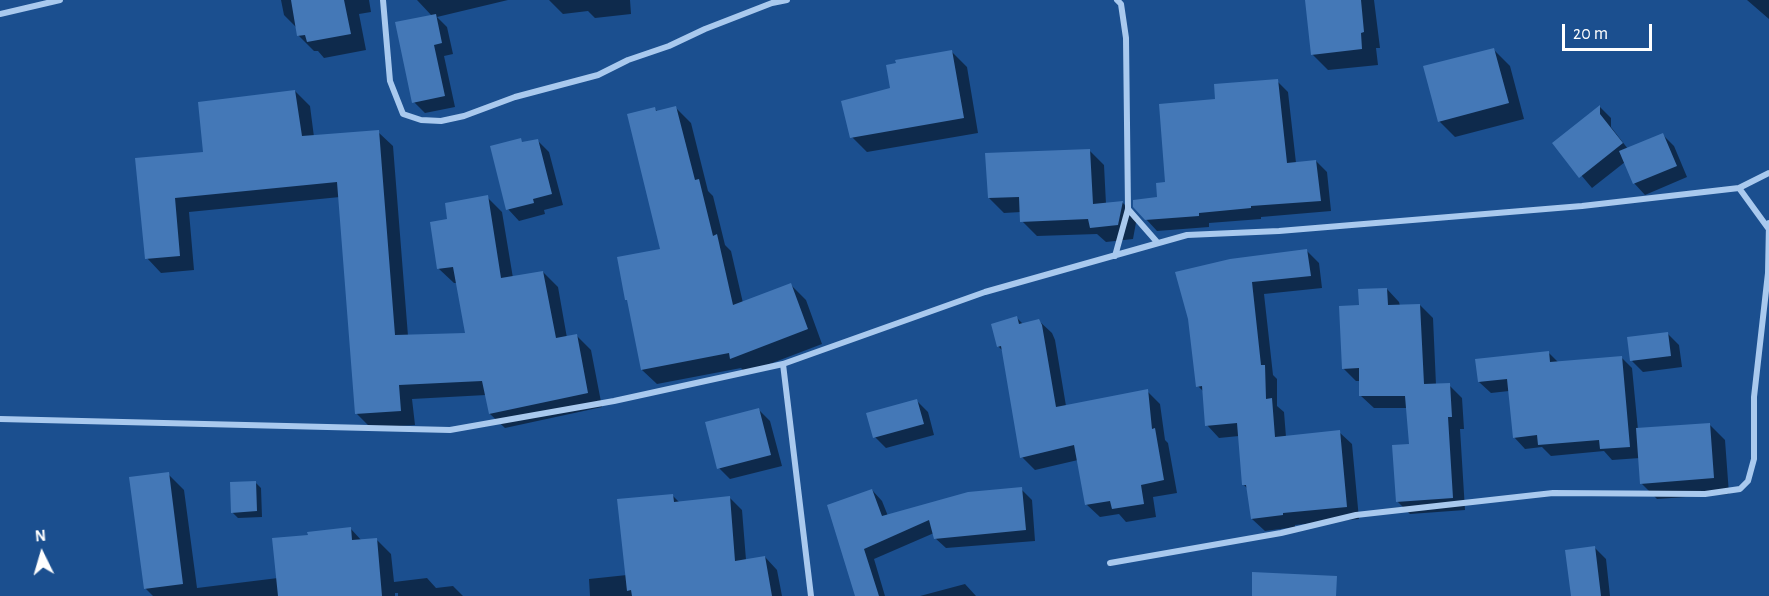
<!DOCTYPE html>
<html>
<head>
<meta charset="utf-8">
<style>
	body { margin:0 }
	#map { position:relative; width:1769px; height:596px; overflow:hidden; background:#1b4f8f; font-family:"Alegreya Sans",sans-serif }
	canvas { display:block }
	.north { position:absolute; left:12px; top:524px; width:60px; height:60px; -webkit-text-stroke:4px #1b4f8f; paint-order:stroke; rotate:355deg; font-size:16px; font-weight:700; line-height:24px; text-align:center; color:#fff }
	.north::after { content:''; display:block; margin:auto; width:21px; height:27px; background:#fff; clip-path:polygon(50% 0,100% 100%,50% 72%,0 100%) }
	.scale { position:absolute; left:1562px; top:24px; width:90px; height:27px; box-sizing:border-box; border:3px solid #fff; border-top:0; padding-left:8px; font-size:18px; line-height:21px; white-space:nowrap; color:#fff; -webkit-text-stroke:4px #1b4f8f; paint-order:stroke }
</style>
</head>
<body>
<div id="map">
<canvas width="1769" height="596"></canvas>
<div class="north">N</div>
<div class="scale">20 m</div>
</div>
<script>
const c = document.querySelector('canvas').getContext('2d');
c.lineJoin = 'round';
function fill(path, color) { c.fillStyle = color; c.fill(path, 'evenodd'); }
const shape = rows => new Path2D(rows.map(r => 'M' + r).join(''));
function strokePath(path, color, width, dash) { c.strokeStyle = color; c.lineWidth = width; c.lineCap = dash ? 'butt' : 'round'; c.setLineDash(dash || []); c.stroke(path); }
fill(shape([
	[281,0,369,0,371,12,359,14,366,50,324,58,318,51,314,51,298,35,297,28,284,15],
	[417,0,508,0,437,17,447,27,453,54,444,56,455,107,425,113,414,102,432,16],
	[549,0,630,0,631,14,595,18,588,11,563,14],
	[1307,0,1374,0,1380,48,1376,48,1378,65,1328,70,1312,54],
	[1747,0,1769,0,1769,19],
	[1494,50,1510,66,1524,119,1455,137,1439,121],
	[952,52,967,67,978,133,867,152,852,137,892,89],
	[1277,81,1288,92,1296,163,1316,161,1327,172,1331,211,1261,217,1261,219,1209,223,1209,227,1157,231,1146,219,1217,101],
	[295,91,310,106,314,137,378,132,393,146,408,336,467,334,458,283,454,283,439,269,449,220,487,197,502,212,513,278,543,272,558,287,567,338,577,336,591,350,602,407,505,428,490,414,486,395,412,399,415,425,371,428,357,414,340,197,189,212,194,270,161,273,147,258,137,160,205,153],
	[1600,107,1611,118,1611,127,1628,149,1663,135,1674,146,1687,177,1645,195,1634,183,1625,162,1592,188,1554,143],
	[676,108,691,123,708,191,713,196,725,245,731,251,743,303,791,285,806,300,822,344,746,373,741,368,657,384,642,370,629,302,626,299,662,251,655,109,658,112],
	[520,140,524,144,537,140,549,152,563,205,544,210,545,214,519,221,508,209],
	[1089,150,1104,165,1106,204,1122,202,1137,217,1133,239,1106,242,1097,234,1037,236,1022,221,1021,212,1004,213,989,198],
	[1307,251,1319,263,1322,288,1264,294,1273,375,1277,379,1277,406,1284,412,1286,437,1339,432,1352,444,1359,519,1295,525,1295,527,1265,531,1252,519,1248,489,1243,484,1239,436,1219,438,1207,425,1204,392,1198,386,1189,319,1177,273],
	[1387,289,1399,302,1400,306,1420,305,1433,318,1436,385,1449,385,1462,398,1464,429,1460,429,1465,510,1410,514,1397,501,1411,446,1408,408,1374,408,1361,396,1361,381,1356,381,1343,368,1360,306],
	[1017,318,1023,324,1038,320,1052,333,1055,340,1066,406,1147,391,1160,404,1165,440,1168,443,1177,493,1153,497,1156,517,1126,522,1119,514,1100,517,1086,504,1078,460,1035,470,1022,457,1003,351,998,346],
	[1667,333,1679,345,1682,367,1643,372,1632,361],
	[1548,352,1559,363,1621,357,1632,368,1638,430,1709,424,1725,440,1729,494,1657,499,1641,483,1640,458,1612,460,1604,451,1551,456,1542,447,1525,449,1514,437,1509,391,1491,393,1479,382],
	[917,401,928,412,934,435,886,448,875,437],
	[759,410,770,421,782,466,730,479,719,468],
	[168,474,184,490,197,588,278,578,309,536,351,529,362,541,376,539,391,554,394,582,427,578,436,588,453,586,463,596,398,596,398,593,395,593,395,596,153,596,145,588],
	[255,482,261,488,262,517,238,518,232,512],
	[1021,489,1032,500,1035,541,946,548,935,538,934,533,874,559,885,596,855,596,872,490,882,501,888,516],
	[672,495,680,503,729,497,742,510,746,560,765,557,777,570,782,596,590,596,589,579,627,575],
	[1595,548,1606,559,1610,596,1572,596],
	[965,584,976,596,920,596]
]), '#0007');
fill(shape([
	[291,0,344,0,351,34,307,42,305,35,297,36],
	[1305,0,1361,0,1364,32,1361,33,1362,49,1311,55],
	[436,14,442,43,434,45,445,96,412,103,395,22],
	[1494,48,1509,103,1438,122,1423,66],
	[952,50,964,118,850,138,841,101,890,88,886,65,896,63,895,60],
	[1278,79,1287,163,1316,160,1321,201,1251,206,1251,208,1199,213,1199,216,1145,220,1133,207,1133,200,1157,197,1156,183,1165,182,1159,104,1215,99,1214,84],
	[295,90,302,136,379,130,395,335,465,333,453,267,437,269,430,222,447,219,445,203,488,195,501,278,543,271,556,338,577,334,588,393,489,414,482,381,399,385,401,411,355,414,337,182,175,198,180,256,145,259,135,158,203,152,198,102],
	[1600,105,1600,114,1623,143,1579,178,1552,143],
	[676,106,695,180,699,179,713,236,717,234,733,305,791,283,808,329,730,359,729,353,641,370,627,300,625,300,617,257,660,249,627,114,655,107,656,111],
	[1663,133,1677,166,1633,184,1619,151],
	[521,138,522,142,538,139,552,194,533,199,534,203,506,210,490,146],
	[1090,149,1093,204,1123,201,1118,225,1090,228,1088,219,1020,222,1019,197,988,198,985,153],
	[1307,249,1311,276,1252,282,1261,365,1265,365,1266,399,1272,398,1275,437,1340,430,1347,507,1283,513,1283,515,1251,519,1246,485,1242,485,1237,423,1205,426,1202,386,1196,387,1188,319,1175,272,1230,259],
	[1387,288,1388,305,1420,304,1424,384,1450,383,1452,417,1448,417,1453,498,1396,502,1392,445,1409,444,1405,396,1359,396,1359,368,1342,369,1339,306,1359,305,1358,289],
	[1017,316,1019,324,1039,319,1042,325,1056,407,1148,389,1152,429,1155,428,1164,480,1141,485,1144,504,1112,509,1110,501,1085,505,1074,445,1020,458,1001,346,997,347,991,324],
	[1668,332,1671,356,1630,361,1627,337],
	[1549,351,1550,362,1622,356,1630,447,1600,449,1599,440,1538,445,1537,435,1513,438,1507,379,1478,382,1475,359],
	[917,399,924,424,873,438,866,413],
	[759,408,771,455,717,469,705,422],
	[1710,423,1714,478,1640,484,1636,428],
	[169,472,183,584,144,589,129,477],
	[256,481,257,511,231,513,230,482],
	[1022,487,1026,530,934,539,929,520,864,549,879,596,855,596,827,505,872,489,882,516,968,492],
	[673,494,674,502,730,496,735,561,765,556,772,596,632,596,631,590,627,591,617,499],
	[351,527,352,540,377,538,382,596,278,596,272,538,308,535,307,532],
	[1595,546,1601,596,1571,596,1565,550],
	[1252,572,1337,576,1336,596,1252,596]
]), '#4478b7');
strokePath(shape([
	[383,0,390,81,403,114,421,120,441,121,464,116,515,97,598,75,628,60,669,46,705,29,772,3,787,0],
	[0,14,60,0],
	[1739,188,1768,228],
	[1128,209,1157,242],
	[1115,256,1128,209,1126,38,1121,4,1117,0],
	[783,364,811,596],
	[0,419,450,430,614,401,783,364,985,292,1187,235,1279,231,1582,206,1739,188,1769,173],
	[1110,563,1281,533,1356,515,1553,493,1705,494,1740,489,1748,481,1754,459,1754,397,1768,273,1769,223]
]), '#a9c9ee', 6);
</script>
</body>
</html>
